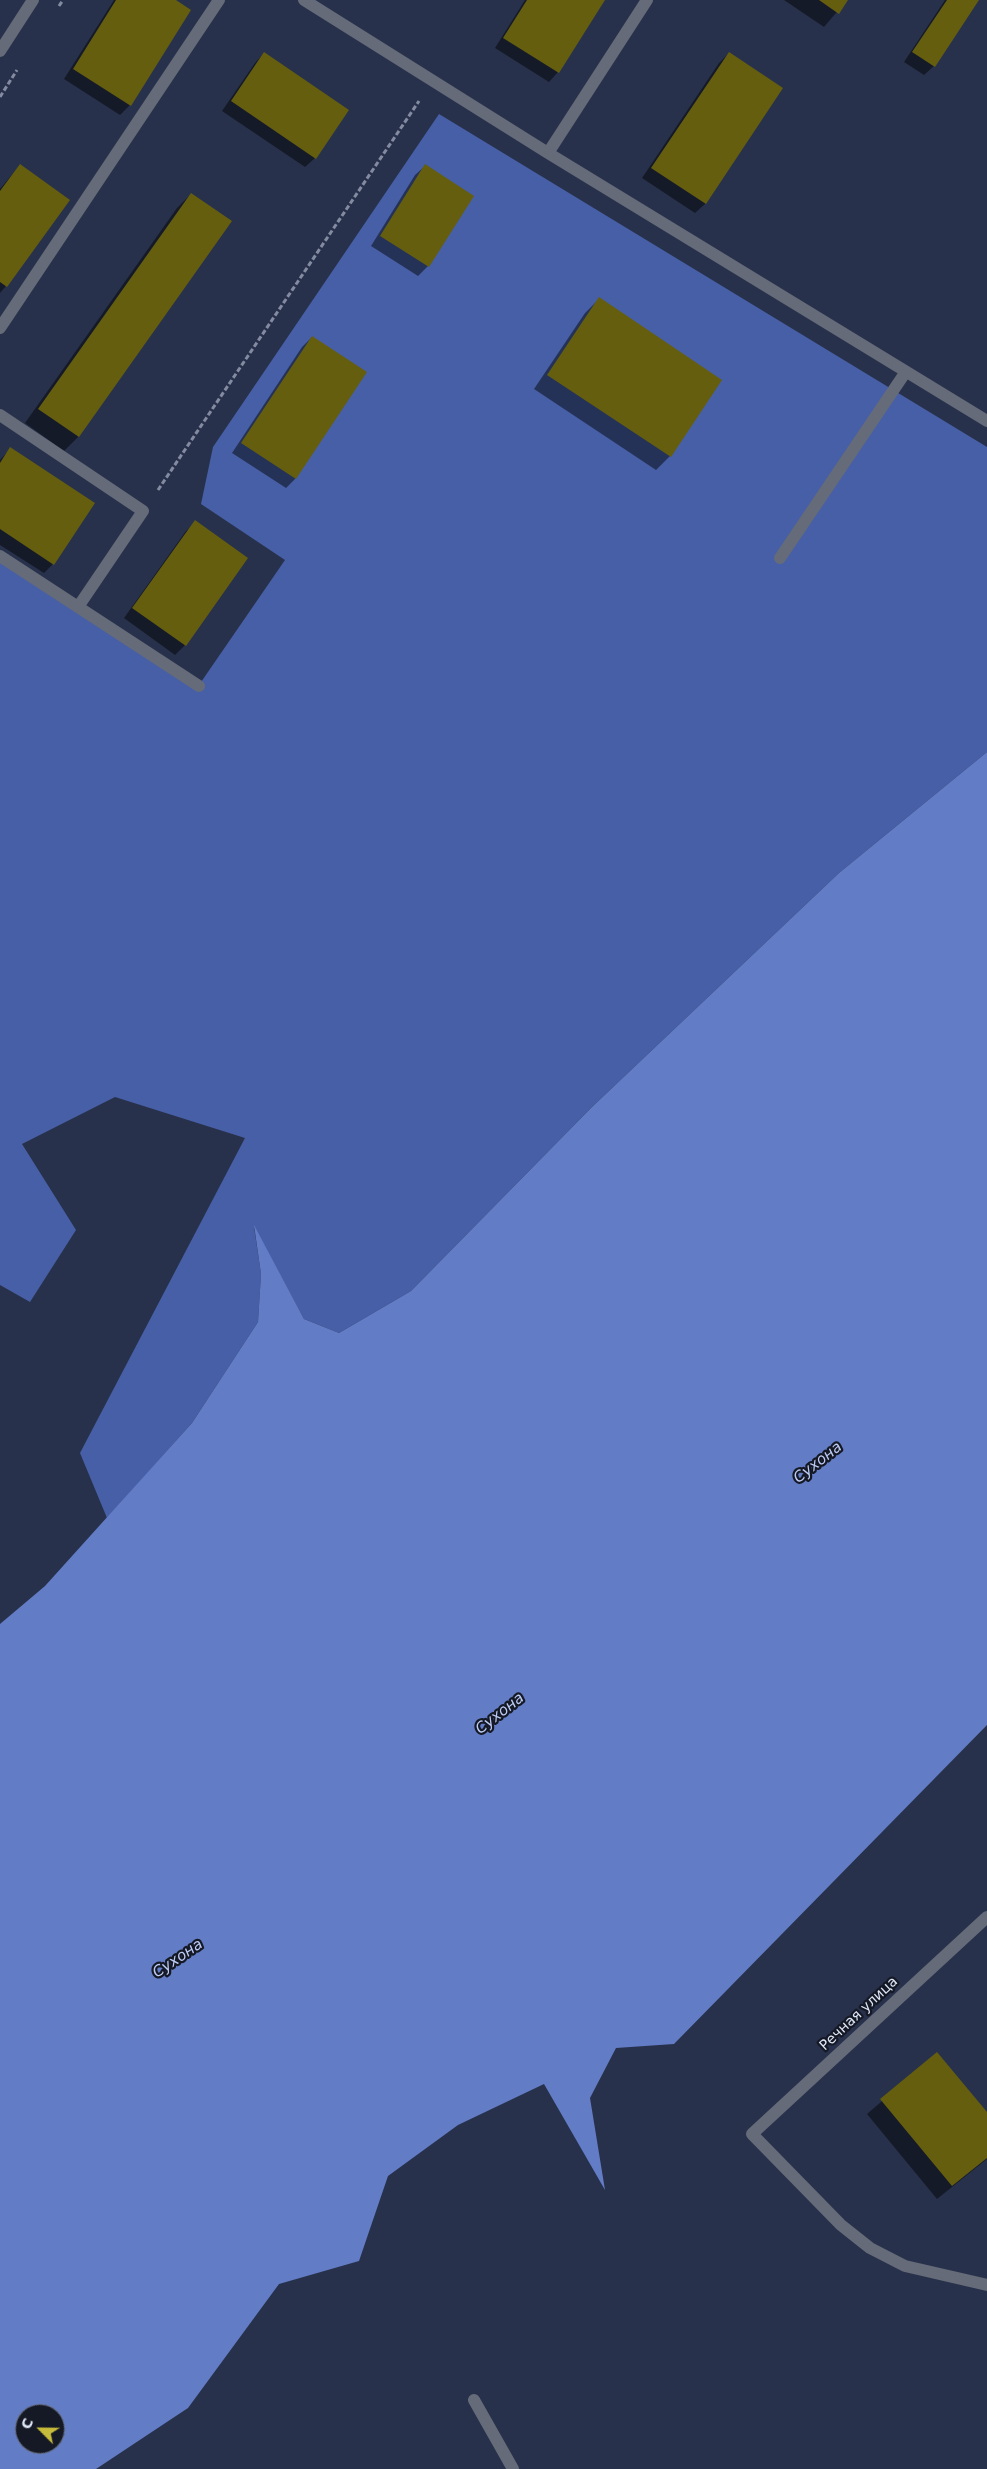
<!DOCTYPE html>
<html>
<head>
<meta charset="utf-8">
<style>
	body { margin:0 }
	#map { position:relative; width:987px; height:2469px; overflow:hidden; background:#28314b; font-family:"DejaVu Sans",sans-serif }
	canvas { display:block }
	.north { position:absolute; left:15px; top:2404px; width:50px; height:50px; box-sizing:border-box; background:#151925; border:1px solid #666b79; border-radius:50%; rotate:293deg; font-size:14px; font-weight:700; line-height:20px; text-align:center; color:#dfe6f7 }
	.north::after { content:''; display:block; margin:auto; width:18px; height:22px; background:#c7bb3c; clip-path:polygon(50% 0,100% 100%,50% 72%,0 100%) }
</style>
</head>
<body>
<div id="map">
<canvas width="987" height="2469"></canvas>
<div class="north">С</div>
</div>
<script>
const c = document.querySelector('canvas').getContext('2d');
c.lineJoin = 'round';
function fill(path, color) { c.fillStyle = color; c.fill(path, 'evenodd'); }
const shape = rows => new Path2D(rows.map(r => 'M' + r).join(''));
function strokePath(path, color, width, dash) { c.strokeStyle = color; c.lineWidth = width; c.lineCap = dash ? 'butt' : 'round'; c.setLineDash(dash || []); c.stroke(path); }
function drawText(font, color, halo, rows, align = 'center') {
  c.font = font + ' "DejaVu Sans",sans-serif'; c.lineWidth = 4.5; c.setLineDash([]); c.textBaseline = 'middle'; c.strokeStyle = halo; c.fillStyle = color; for (const [text, x, y, turn = 0] of rows) {
    c.save(); c.translate(x, y); c.rotate((+turn || 0) * Math.PI / 180); c.textAlign = isNaN(turn) ? turn : align; if (halo) c.strokeText(text, 0, 0); c.fillText(text, 0, 0); c.restore();
  }
}
fill(shape([
	[439,114,987,447,987,752,839,873,591,1108,411,1291,339,1333,304,1319,254,1227,261,1274,258,1322,192,1423,107,1518,80,1453,245,1138,115,1097,22,1144,76,1230,30,1302,0,1285,0,556,199,685,285,560,201,504,213,447]
]), '#475fa6');
fill(shape([
	[987,752,987,1725,674,2044,616,2048,590,2098,605,2190,544,2084,458,2125,388,2176,359,2261,279,2284,188,2408,96,2469,0,2469,0,1624,45,1586,192,1423,258,1322,261,1274,254,1225,304,1319,339,1333,411,1291,591,1108,839,873],
	[25,2414,55,2414,55,2444,25,2444]
]), '#627cc6');
fill(shape([
	[114,0,173,0,130,105,120,115,64,79],
	[525,0,604,0,558,72,549,82,495,48],
	[784,0,847,0,824,27],
	[945,0,978,0,934,66,924,75,904,62],
	[264,53,315,158,305,167,222,111,255,63],
	[729,53,781,88,705,204,695,213,642,178,719,63],
	[20,165,6,286,0,293,0,189],
	[425,166,473,196,428,266,418,276,371,246,415,175],
	[191,194,230,222,78,437,64,451,25,423,177,208],
	[599,299,670,456,656,470,534,389,585,313],
	[312,337,365,373,295,479,286,488,232,453,302,347],
	[11,448,53,564,44,573,0,545,0,460],
	[196,522,247,558,185,645,175,655,124,618,186,531],
	[937,2054,987,2114,987,2159,937,2199,867,2114]
]), '#0007');
fill(shape([
	[116,0,176,0,191,10,131,106,73,69],
	[527,0,605,0,559,73,503,38],
	[819,0,848,0,839,14],
	[947,0,979,0,935,67,912,52],
	[264,52,349,110,316,159,231,101],
	[729,52,783,88,706,204,651,168],
	[20,164,70,200,7,287,0,282,0,191],
	[425,164,474,196,429,267,380,236],
	[191,193,232,221,79,437,38,409],
	[599,297,722,380,671,457,547,375],
	[312,336,367,372,296,479,241,443],
	[10,447,95,503,54,565,0,529,0,463],
	[195,520,248,558,186,646,132,608],
	[937,2052,987,2112,987,2158,952,2186,880,2099]
]), '#655e0f');
strokePath(shape([
	[59,6,63,0],
	[0,97,17,70],
	[158,490,419,101]
]), '#838ba0', 3, [5, 2.5]);
strokePath(shape([
	[304,0,548,153,987,421],
	[0,51,33,0],
	[548,153,647,0],
	[0,328,219,0],
	[0,415,143,511,78,607],
	[0,556,199,686],
	[780,558,905,373],
	[987,1917,752,2134,841,2225,870,2248,905,2266,987,2285],
	[474,2400,513,2469]
]), '#656b78', 12);
drawText('14px', '#dfe6f7', '#151925', [
	["Речная улица",859,2014,-43]
]);
drawText('italic 15px', '#bdccf5', '#151925', [
	["Сухона",818,1463,-38],
	["Сухона",500,1714,-38],
	["Сухона",178,1959,-34]
]);
</script>
</body>
</html>
